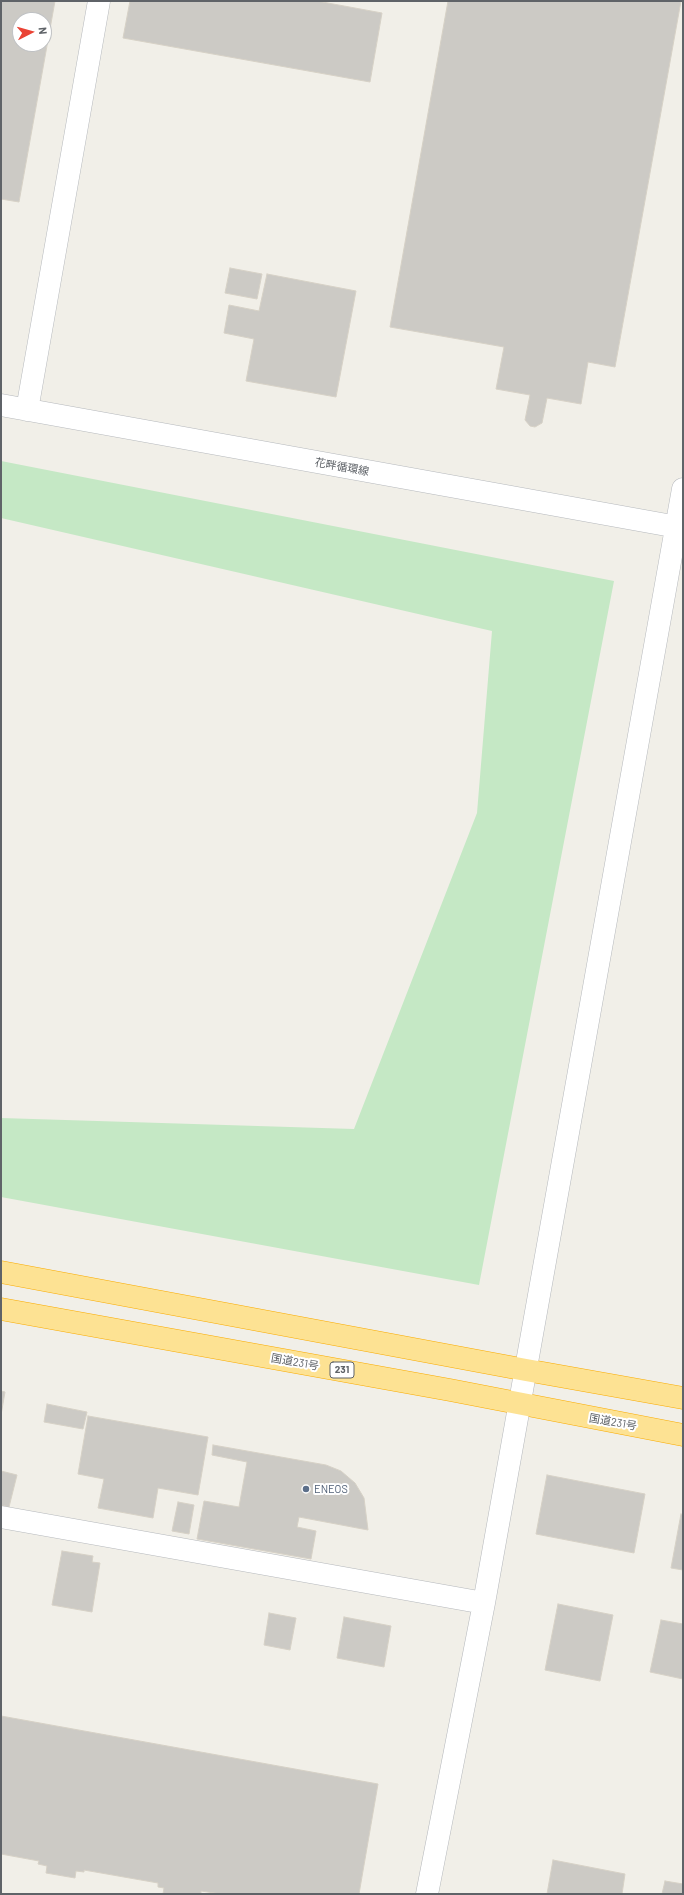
<!DOCTYPE html>
<html>
<head>
<meta charset="utf-8">
<style>
	body { margin:0 }
	#map { position:relative; width:684px; height:1895px; overflow:hidden; background:#f1efe8; font-family:Barlow,sans-serif }
	canvas { display:block }
	.frame { position:absolute; inset:0; border:2px solid #5f6368; pointer-events:none }
	.north { position:absolute; left:12px; top:12px; width:40px; height:40px; box-sizing:border-box; background:#fff; border:1px solid #bfc1c3; border-radius:50%; rotate:84deg; font-size:11px; font-weight:700; line-height:16px; text-align:center; color:#5f6368 }
	.north::after { content:''; display:block; margin:auto; width:14px; height:18px; background:#ea4335; clip-path:polygon(50% 0,100% 100%,50% 72%,0 100%) }
</style>
</head>
<body>
<div id="map">
<canvas width="684" height="1895"></canvas>
<div class="frame"></div>
<div class="north">N</div>
</div>
<script>
const c = document.querySelector('canvas').getContext('2d');
c.lineJoin = 'round';
function fill(path, color) { c.fillStyle = color; c.fill(path, 'evenodd'); }
const shape = rows => new Path2D(rows.map(r => 'M' + r).join(''));
function strokePath(path, color, width, dash) { c.strokeStyle = color; c.lineWidth = width; c.lineCap = dash ? 'butt' : 'round'; c.setLineDash(dash || []); c.stroke(path); }
function drawText(font, color, halo, rows, align = 'center') {
  c.font = font + ' Barlow,"Noto Sans JP",sans-serif'; c.lineWidth = 4; c.setLineDash([]); c.textBaseline = 'middle'; c.strokeStyle = halo; c.fillStyle = color; for (const [text, x, y, turn = 0] of rows) {
    c.save(); c.translate(x, y); c.rotate((+turn || 0) * Math.PI / 180); c.textAlign = isNaN(turn) ? turn : align; if (halo) c.strokeText(text, 0, 0); c.fillText(text, 0, 0); c.restore();
  }
}
fill(shape([
	[1,461,614,581,479,1285,1,1197,1,1118,354,1129,477,813,492,631,1,518]
]), '#c5e8c5');
const building = shape([
	[1,1,55,1,19,202,1,199,1,1],
	[20,20,44,20,44,44,20,44,20,20],
	[130,1,317,1,382,13,370,82,123,38,130,1],
	[448,1,681,1,615,367,588,362,581,404,547,398,542,423,535,427,530,426,525,420,530,395,496,389,504,347,390,327,448,1],
	[230,268,262,274,257,299,225,293,230,268],
	[267,274,356,291,336,397,246,381,254,339,224,333,229,305,259,311,267,274],
	[1,1391,5,1392,1,1415,1,1391],
	[47,1404,87,1412,83,1429,44,1422,47,1404],
	[88,1416,208,1437,198,1495,158,1488,153,1518,98,1508,104,1479,78,1474,88,1416],
	[213,1445,326,1465,341,1471,355,1483,364,1498,368,1530,299,1517,297,1527,316,1531,311,1559,197,1539,204,1501,239,1507,247,1462,212,1455,213,1445],
	[1,1471,17,1475,9,1507,1,1505,1,1471],
	[547,1475,645,1494,634,1553,536,1534,547,1475],
	[178,1502,194,1505,189,1534,172,1531,178,1502],
	[681,1514,683,1515,683,1570,671,1568,681,1514],
	[62,1551,93,1556,92,1562,100,1563,92,1612,52,1605,62,1551],
	[558,1604,613,1615,600,1681,545,1670,558,1604],
	[269,1613,296,1618,290,1650,264,1645,269,1613],
	[344,1617,391,1626,384,1667,337,1658,344,1617],
	[661,1620,683,1624,683,1679,650,1672,661,1620],
	[1,1716,378,1784,359,1894,221,1894,201,1891,201,1894,163,1894,164,1888,158,1887,158,1883,84,1870,84,1872,76,1871,75,1878,46,1873,47,1866,38,1864,39,1861,1,1854,1,1716],
	[553,1860,625,1874,622,1894,547,1894,553,1860],
	[665,1881,683,1884,683,1894,662,1894,665,1881]
]);
fill(building, '#cccac5');
strokePath(building, '#d6d1c6', 1);
const minor = shape([
	[1,405,683,528],
	[27,410,99,1],
	[1,1517,484,1603],
	[427,1894,484,1603,683,489]
]);
const highway = shape([
	[1,1272,526,1370,683,1398],
	[1,1309,450,1390,683,1435]
]);
strokePath(minor, '#b5b8bc', 23);
strokePath(highway, '#f9ab00', 23);
strokePath(minor, '#fff', 22);
strokePath(highway, '#fde293', 22);
for (const [x, y, r, color] of [
	[306,1489,4,"#5c6f8a"]
]) { const dot = new Path2D(); dot.arc(x, y, r, 0, 2 * Math.PI); c.fillStyle = color; c.fill(dot); strokePath(dot, '#fff', 1.5); }
for (const [x, y, w] of [
	[342,1370,24]
]) { const box = new Path2D(); box.roundRect(x - w / 2, y - 8, w, 16, 3); c.fillStyle = '#fff'; c.fill(box); strokePath(box, '#5f6368', 1); }
drawText('bold 10px', '#5f6368', null, [
	["231",342,1370]
]);
drawText('11px', '#5f6368', '#fff', [
	["花畔循環線",342,467,10],
	["国道231号",295,1362,10],
	["国道231号",613,1422,10]
]);
drawText('11px', '#4e5e75', '#fff', [
	["ENEOS",314,1489]
], 'left');
</script>
</body>
</html>
